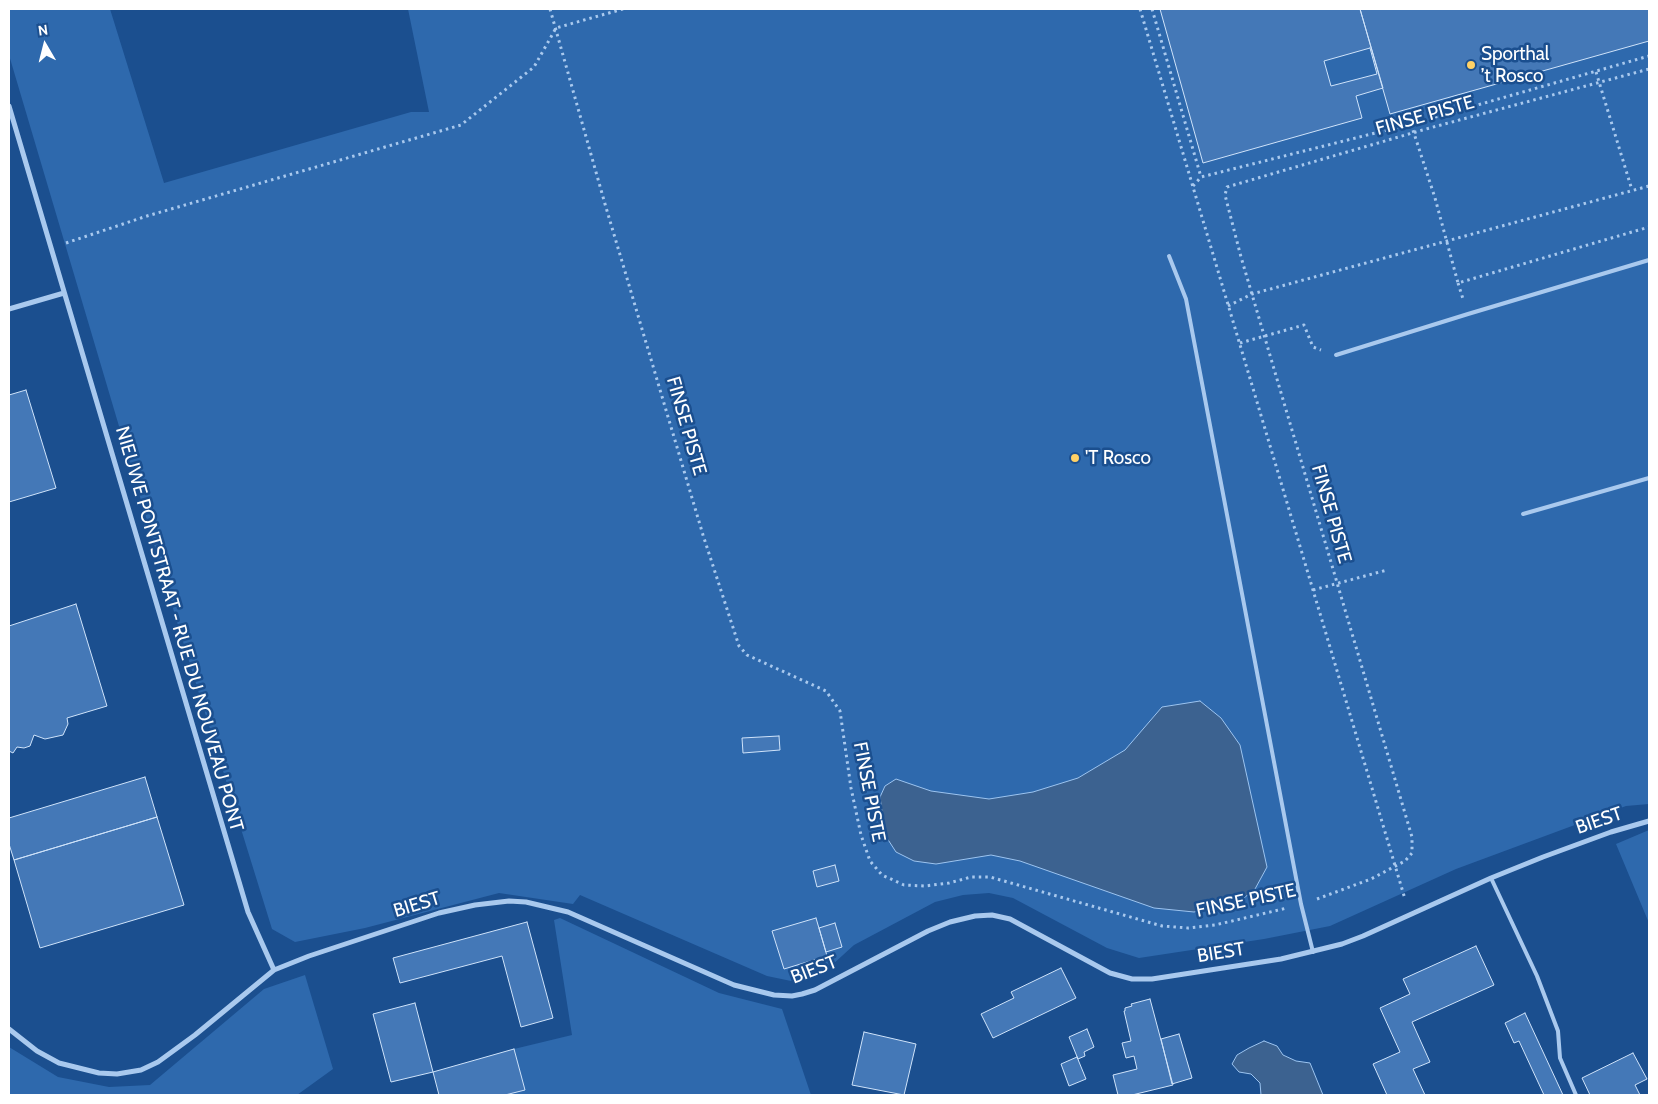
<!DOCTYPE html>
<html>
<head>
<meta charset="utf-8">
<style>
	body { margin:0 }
	#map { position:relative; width:1658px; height:1104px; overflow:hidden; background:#1b4f8f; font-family:Cabin,sans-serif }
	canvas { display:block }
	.frame { position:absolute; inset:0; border:10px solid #fff; pointer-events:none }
	.north { position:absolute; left:20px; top:20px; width:50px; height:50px; -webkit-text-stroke:4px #1b4f8f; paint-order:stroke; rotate:352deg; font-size:14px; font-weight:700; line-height:20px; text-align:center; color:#fff }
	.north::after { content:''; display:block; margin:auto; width:18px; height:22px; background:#fff; clip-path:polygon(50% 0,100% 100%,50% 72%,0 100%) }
</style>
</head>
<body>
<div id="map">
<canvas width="1658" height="1104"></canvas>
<div class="frame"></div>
<div class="north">N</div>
</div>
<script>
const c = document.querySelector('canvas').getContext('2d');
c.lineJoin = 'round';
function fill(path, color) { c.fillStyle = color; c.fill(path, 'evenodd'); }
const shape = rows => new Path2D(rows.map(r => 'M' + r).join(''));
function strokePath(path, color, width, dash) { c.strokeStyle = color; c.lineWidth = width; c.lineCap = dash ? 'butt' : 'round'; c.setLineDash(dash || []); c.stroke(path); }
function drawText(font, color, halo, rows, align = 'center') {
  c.font = font + ' Cabin,sans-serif'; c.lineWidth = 5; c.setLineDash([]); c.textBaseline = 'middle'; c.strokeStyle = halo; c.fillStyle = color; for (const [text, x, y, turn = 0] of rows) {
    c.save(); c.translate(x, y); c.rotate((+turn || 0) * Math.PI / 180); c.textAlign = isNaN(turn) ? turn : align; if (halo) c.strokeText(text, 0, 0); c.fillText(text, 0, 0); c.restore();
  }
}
fill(shape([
	[9,9,110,9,164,183,411,112,429,112,408,9,1649,9,1649,804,1626,806,1456,869,1330,926,1264,939,1139,958,1107,948,1013,898,989,893,963,895,935,902,854,945,832,965,791,981,767,976,580,895,573,904,499,893,365,928,295,942,272,929,180,632,9,55],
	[1649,830,1649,923,1616,844],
	[560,918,719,993,782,1009,811,1095,505,1095,525,1090,514,1049,572,1035,554,920],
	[305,975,333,1069,297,1095,9,1095,9,1047,58,1077,109,1087,150,1085,264,989]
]), '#2e69ad');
const water = shape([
	[1200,701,1221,718,1240,745,1267,867,1255,889,1239,902,1194,912,1154,908,1020,861,991,855,936,864,914,861,896,852,885,835,880,797,885,786,896,779,931,791,989,799,1033,792,1078,778,1125,750,1162,707,1200,701],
	[1264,1041,1277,1046,1283,1055,1296,1061,1310,1063,1323,1095,1261,1095,1260,1083,1251,1074,1239,1072,1232,1064,1237,1055,1249,1048,1264,1041]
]);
fill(water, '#3c6290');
strokePath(water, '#9cc4f0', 1);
const building = shape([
	[1160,9,1360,9,1383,88,1356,96,1362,118,1203,163,1160,9],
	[1370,48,1377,74,1331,86,1324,61,1370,48],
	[1360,9,1649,9,1649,41,1390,114,1360,9],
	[26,390,56,488,9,502,9,395,26,390],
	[76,604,107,706,67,718,68,724,63,735,45,739,34,735,30,746,24,748,17,747,13,753,9,751,9,626,76,604],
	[779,736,780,750,743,753,742,738,779,736],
	[145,777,157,817,14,860,9,844,9,818,145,777],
	[157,817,184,905,40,948,14,860,157,817],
	[835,865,839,881,817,887,813,871,835,865],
	[816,918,827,956,784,969,772,931,816,918],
	[527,922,553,1018,521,1027,502,956,400,983,393,958,527,922],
	[835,923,842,947,826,952,819,928,835,923],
	[1476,946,1494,985,1412,1022,1430,1062,1413,1069,1425,1095,1387,1095,1373,1064,1400,1052,1380,1008,1410,994,1403,979,1476,946],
	[1061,968,1076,998,993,1038,981,1014,1014,998,1011,992,1061,968],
	[1150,999,1173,1085,1132,1095,1118,1095,1113,1075,1137,1069,1134,1056,1126,1058,1122,1043,1131,1041,1124,1011,1125,1011,1125,1008,1132,1006,1131,1004,1150,999],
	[415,1003,433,1072,391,1082,373,1014,415,1003],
	[1525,1013,1563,1095,1544,1095,1519,1041,1514,1043,1505,1023,1525,1013],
	[1087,1029,1094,1047,1084,1052,1085,1056,1078,1059,1069,1037,1087,1029],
	[864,1032,916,1044,904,1095,852,1085,864,1032],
	[1179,1034,1192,1078,1172,1084,1161,1039,1179,1034],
	[514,1049,525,1090,505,1095,439,1095,433,1072,514,1049],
	[1633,1053,1647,1079,1635,1085,1640,1095,1590,1095,1582,1078,1633,1053],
	[1077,1057,1086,1079,1069,1086,1061,1064,1077,1057]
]);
fill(building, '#4478b7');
strokePath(building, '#cfe3fa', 1);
strokePath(shape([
	[550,9,605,204,703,535,739,646,747,655,826,691,840,711,851,788,861,835,870,861,882,875,904,885,925,886,949,883,971,877,990,877,1162,926,1188,928,1215,925,1287,908],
	[1140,9,1405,899],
	[1152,9,1201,177],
	[1596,72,1632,190],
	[1411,124,1435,198,1458,283,1649,227],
	[1193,186,1201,177,1411,124,1649,56],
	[66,243,147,216,461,125,534,67,556,28,623,9],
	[1458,283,1463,299],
	[1228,306,1252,294,1649,186],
	[1240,343,1304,325,1313,347,1321,350],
	[1313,590,1387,570],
	[1317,899,1371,879,1405,861,1412,853,1412,837,1241,257,1225,195,1227,187,1426,129,1649,69]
]), '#a9c9ee', 3, [2.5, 4]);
strokePath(shape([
	[1169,256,1186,299,1301,904,1313,952],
	[1336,355,1468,314,1649,260],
	[1523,514,1649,478],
	[1491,878,1537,976,1558,1031,1560,1058,1576,1095]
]), '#a9c9ee', 4);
strokePath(shape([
	[9,106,248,912,274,970],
	[9,309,64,293],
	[9,1029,37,1051,59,1063,99,1073,117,1074,141,1070,158,1062,195,1035,274,970,309,956,439,913,475,905,509,901,526,902,568,912,734,985,774,995,792,996,802,994,815,990,928,931,950,922,975,916,992,915,1010,919,1110,973,1132,979,1152,979,1281,959,1342,944,1363,936,1491,878,1543,857,1611,832,1649,821]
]), '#a9c9ee', 5);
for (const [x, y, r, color] of [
	[1471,65,5,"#ffd166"],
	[1075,458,5,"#ffd166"]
]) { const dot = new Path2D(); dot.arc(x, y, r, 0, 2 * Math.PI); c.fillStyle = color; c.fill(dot); strokePath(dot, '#1b4f8f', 2); }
drawText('19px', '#fff', '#1b4f8f', [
	["Sporthal",1481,54],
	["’t Rosco",1481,76],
	["'T Rosco",1085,458]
], 'left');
drawText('19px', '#fff', '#1b4f8f', [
	["FINSE PISTE",1425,116,-16],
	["FINSE PISTE",686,426,74],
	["FINSE PISTE",1331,514,74],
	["NIEUWE PONTSTRAAT - RUE DU NOUVEAU PONT",179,629,74],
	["FINSE PISTE",869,792,79],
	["BIEST",1599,821,-19],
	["FINSE PISTE",1246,901,-12],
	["BIEST",417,905,-17],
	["BIEST",1221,953,-9],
	["BIEST",814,970,-21]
]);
</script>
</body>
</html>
